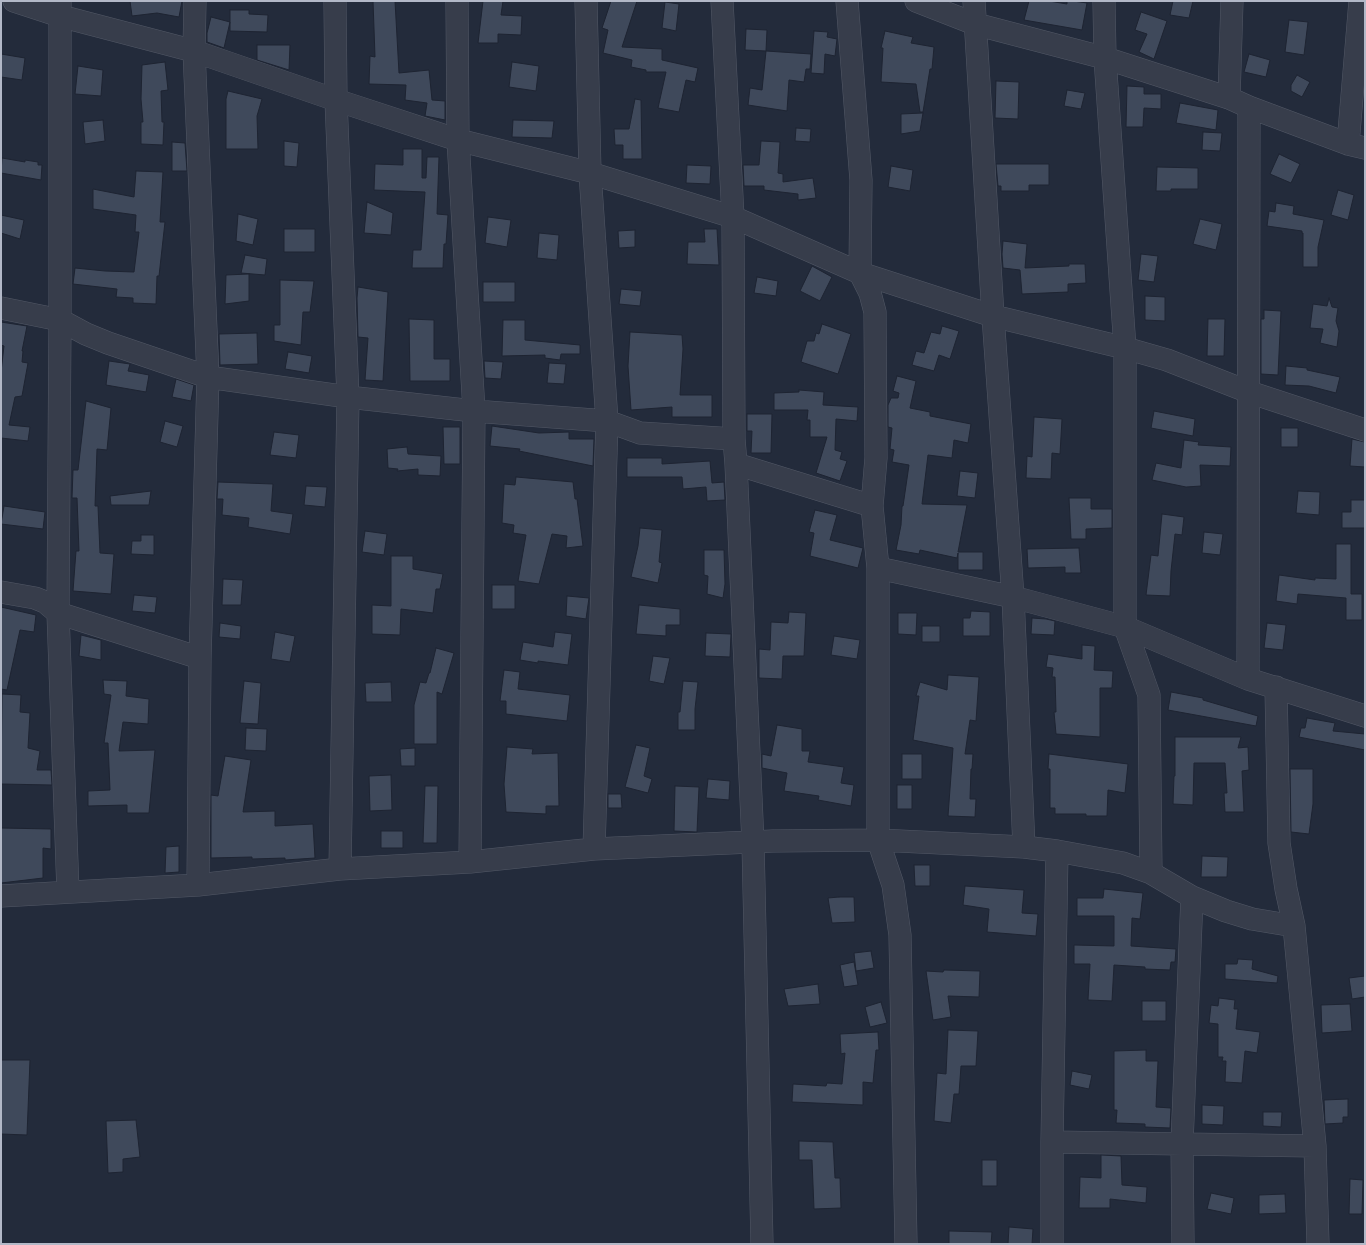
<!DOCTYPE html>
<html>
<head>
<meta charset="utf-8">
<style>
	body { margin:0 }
	#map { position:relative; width:1366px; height:1245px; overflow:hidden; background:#232b3b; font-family:Cabin,sans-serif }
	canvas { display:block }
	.frame { position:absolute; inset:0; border:2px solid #b2b8c7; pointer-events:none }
</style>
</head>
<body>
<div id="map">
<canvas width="1366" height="1245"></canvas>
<div class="frame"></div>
</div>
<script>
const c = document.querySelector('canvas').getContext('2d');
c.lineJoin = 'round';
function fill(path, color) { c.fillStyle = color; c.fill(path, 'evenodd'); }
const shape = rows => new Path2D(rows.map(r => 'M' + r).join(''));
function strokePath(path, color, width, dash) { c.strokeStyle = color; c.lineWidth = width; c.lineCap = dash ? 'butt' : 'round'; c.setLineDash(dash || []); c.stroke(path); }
const building = shape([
	[130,1,182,1,179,17,157,13,132,16,130,1],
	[373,1,395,1,399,73,429,70,432,100,445,101,445,120,425,116,427,103,405,100,406,85,369,84,370,56,375,57,373,1],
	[483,1,503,1,501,15,522,16,521,35,498,34,498,43,478,43,483,1],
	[611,1,637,1,622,47,662,49,662,60,698,68,695,82,686,80,679,112,658,108,666,72,646,72,646,70,631,67,632,60,603,53,608,30,602,28,611,1],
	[1029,1,1049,1,1067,4,1067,1,1073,1,1087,3,1082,30,1024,20,1029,1],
	[1173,1,1193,1,1189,18,1170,15,1173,1],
	[665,2,679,4,676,31,662,28,665,2],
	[230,10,249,10,249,14,268,15,267,32,230,31,230,10],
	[1141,12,1167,21,1154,59,1139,52,1147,34,1135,30,1141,12],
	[211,17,230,22,224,48,207,42,207,33,211,17],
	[1289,20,1308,22,1304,55,1285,52,1289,20],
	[746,29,767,30,766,51,811,54,810,69,806,69,804,82,789,80,787,111,748,105,750,88,762,90,766,51,745,50,746,29],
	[814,31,828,32,827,37,837,39,835,56,825,54,824,74,811,73,814,31],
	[885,31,913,37,911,43,934,47,932,69,930,69,923,112,920,112,916,84,881,82,883,48,881,48,885,31],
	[257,45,290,45,289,70,257,60,257,45],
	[1,54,25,58,22,80,1,77,1,54],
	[1249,54,1270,60,1266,77,1244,72,1249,54],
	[165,62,168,90,161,91,162,122,164,122,163,145,141,144,141,122,143,122,141,99,142,65,165,62],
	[512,62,539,66,536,91,509,87,512,62],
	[78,66,103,70,101,96,75,94,78,66],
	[1297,75,1310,82,1302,97,1291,91,1291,85,1297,75],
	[996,81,1019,82,1018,119,995,118,996,81],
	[1127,86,1144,87,1144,94,1161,94,1161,109,1144,108,1143,127,1126,127,1127,86],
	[1067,90,1085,93,1081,109,1064,106,1067,90],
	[228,91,262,99,257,116,258,149,226,149,226,99,228,91],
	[635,99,641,100,642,159,623,159,623,145,615,145,614,129,629,129,635,99],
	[1180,103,1218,110,1216,130,1176,123,1180,103],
	[923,113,920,131,901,134,901,114,923,113],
	[103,120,105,141,85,144,83,122,103,120],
	[513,120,554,121,552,138,512,137,513,120],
	[796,128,811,129,810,142,795,141,796,128],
	[1203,132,1222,133,1220,151,1202,150,1203,132],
	[284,141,299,143,297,167,284,166,284,141],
	[761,141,780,142,778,173,783,174,783,182,813,178,816,198,798,200,798,194,764,190,764,186,744,186,743,165,759,165,761,141],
	[172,142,185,143,187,171,172,171,172,142],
	[403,149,422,149,422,178,426,178,427,157,439,157,437,214,448,215,446,244,444,244,443,268,412,268,413,250,421,250,425,192,374,190,375,164,403,165,403,149],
	[1279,154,1300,164,1291,183,1270,174,1279,154],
	[2,158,25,162,25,160,38,162,38,165,42,165,41,180,1,173,2,158],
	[996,164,1049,164,1049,185,1029,185,1029,191,1001,191,1001,186,998,186,996,164],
	[687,165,711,166,710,184,686,183,687,165],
	[891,166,913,170,910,191,888,187,891,166],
	[1157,167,1198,168,1198,189,1171,189,1171,191,1156,191,1157,167],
	[136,171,163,172,160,222,165,222,159,276,157,276,156,304,133,303,133,298,116,297,117,289,73,284,75,268,105,271,134,272,139,232,135,232,136,215,93,209,93,189,134,197,136,171],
	[1338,190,1354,195,1348,220,1331,215,1338,190],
	[367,202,393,213,391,235,364,233,367,202],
	[1276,203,1294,206,1293,214,1324,220,1318,247,1318,267,1303,267,1303,233,1302,233,1302,231,1267,226,1269,211,1275,212,1276,203],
	[238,214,258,219,253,245,236,241,238,214],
	[1,215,24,220,20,239,1,233,1,215],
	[488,217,511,220,507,247,485,243,488,217],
	[1200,219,1222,224,1216,250,1193,244,1200,219],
	[284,229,315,229,315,252,284,252,284,229],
	[704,229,717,229,719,265,687,264,688,242,705,242,704,229],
	[635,230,635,247,619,248,618,231,635,230],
	[539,233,559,235,557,260,537,258,539,233],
	[1003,241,1027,244,1025,268,1069,266,1069,264,1085,264,1086,283,1068,284,1068,292,1022,294,1020,270,1003,268,1002,254,1003,241],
	[1141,254,1158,256,1154,282,1138,280,1141,254],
	[245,255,267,259,265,275,241,273,245,255],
	[812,266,832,277,820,301,800,291,812,266],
	[249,274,249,301,225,304,226,275,249,274],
	[757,277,778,281,776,296,754,293,757,277],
	[280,280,314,281,310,312,303,312,301,345,274,341,274,325,280,325,280,280],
	[483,282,515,282,515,302,483,302,483,282],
	[358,287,388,292,383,381,365,380,368,338,358,337,357,298,358,287],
	[621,289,642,291,640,306,619,304,621,289],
	[1145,296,1165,297,1165,321,1145,320,1145,296],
	[1329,298,1332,307,1338,308,1336,321,1339,331,1337,347,1320,343,1323,329,1310,328,1313,304,1327,306,1329,298],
	[1264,310,1281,311,1278,375,1261,374,1261,319,1264,319,1264,310],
	[409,319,434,320,434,359,450,359,450,381,410,381,409,319],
	[1208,319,1225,319,1224,356,1207,356,1208,319],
	[503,320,525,320,525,340,580,345,580,354,561,354,560,360,545,358,545,355,502,356,503,320],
	[1,322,27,326,22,351,23,351,22,362,28,363,22,396,15,397,9,425,30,427,28,441,1,438,1,372,4,346,1,345,1,322],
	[822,324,851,334,838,374,801,362,807,341,814,341,816,333,819,334,822,324],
	[942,326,959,331,950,359,939,355,934,371,912,365,916,351,924,353,931,332,940,334,942,326],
	[630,332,682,335,683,349,680,395,712,395,712,417,672,417,672,407,631,410,628,366,630,332],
	[257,333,258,364,220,365,219,334,257,333],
	[288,352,312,356,309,373,285,369,288,352],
	[109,361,130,364,128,371,149,375,146,392,106,385,109,361],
	[484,361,503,362,501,379,485,378,484,361],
	[549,363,566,364,564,384,547,383,549,363],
	[1286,366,1307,368,1307,370,1340,377,1336,393,1309,386,1285,385,1286,366],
	[897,376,916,381,910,408,930,412,930,416,971,424,968,443,954,440,952,458,928,455,922,504,967,505,958,552,983,552,983,570,958,570,958,553,957,558,920,550,919,554,896,550,901,525,902,506,903,506,909,465,892,462,894,450,890,449,892,428,888,427,888,405,891,398,898,398,899,393,893,391,897,376],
	[176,379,194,385,191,401,172,397,176,379],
	[799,390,824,392,823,405,858,407,857,421,836,419,835,450,842,452,840,459,847,461,840,481,816,473,827,437,810,437,810,420,807,420,808,410,774,410,774,393,799,392,799,390],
	[86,401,111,408,107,450,97,449,95,506,98,506,100,553,114,554,111,594,73,591,76,551,79,551,77,498,72,498,73,470,78,470,86,401],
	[1154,411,1195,419,1193,436,1151,428,1154,411],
	[747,414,772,414,771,453,751,453,752,431,747,431,747,414],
	[1034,417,1062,419,1060,454,1052,453,1051,479,1026,478,1027,456,1032,457,1034,417],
	[165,421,183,426,177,447,160,442,165,421],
	[492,426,539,433,569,432,569,439,594,439,593,466,519,451,520,449,490,446,492,426],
	[443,427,460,427,460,464,444,464,443,427],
	[1281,428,1298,428,1298,447,1281,447,1281,428],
	[274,432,299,435,296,458,270,455,274,432],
	[1352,439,1365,442,1365,467,1350,466,1352,439],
	[1184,440,1199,442,1198,445,1231,447,1230,466,1200,465,1201,486,1186,487,1152,480,1156,463,1181,468,1184,440],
	[407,447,408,454,441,456,440,476,418,475,418,469,397,471,398,469,388,468,387,449,407,447],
	[627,458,662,458,662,464,710,461,712,483,724,482,725,500,707,501,706,487,683,489,682,477,627,477,627,458],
	[960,471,978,473,975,498,957,496,960,471],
	[516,477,573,482,575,499,577,499,583,546,566,548,567,536,552,534,539,584,518,581,526,535,513,533,514,525,502,523,504,484,515,485,516,477],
	[218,482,273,484,271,511,293,514,290,534,248,527,249,518,222,515,223,499,217,499,218,482],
	[306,486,327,487,325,507,304,505,306,486],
	[151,491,149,505,111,505,110,496,151,491],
	[1298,491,1320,492,1319,515,1296,513,1298,491],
	[1069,498,1091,498,1091,509,1112,509,1112,528,1086,529,1086,539,1071,539,1069,498],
	[1351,500,1365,500,1365,528,1342,528,1342,512,1351,512,1351,500],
	[4,506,45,512,43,529,1,524,4,506],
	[815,510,837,515,830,540,863,548,858,568,810,556,814,533,809,532,815,510],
	[1162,514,1184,517,1182,535,1175,534,1171,571,1170,596,1146,595,1151,555,1158,556,1162,514],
	[640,528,662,530,659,562,662,563,658,583,631,577,638,546,640,528],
	[365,531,387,534,384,555,362,552,365,531],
	[1204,532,1223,534,1220,555,1202,553,1204,532],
	[141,535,154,535,154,555,131,554,132,541,141,541,141,535],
	[1336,544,1351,544,1351,594,1362,594,1362,620,1346,620,1346,598,1298,594,1297,604,1276,601,1279,575,1315,580,1315,578,1336,579,1336,544],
	[1079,548,1081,573,1065,573,1065,567,1028,568,1027,549,1079,548],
	[704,550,724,550,725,584,723,598,707,594,708,576,704,575,704,550],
	[391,556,413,556,413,569,443,574,440,589,436,589,433,613,401,609,400,635,372,634,372,605,391,606,391,556],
	[223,579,243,580,241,605,222,605,223,579],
	[492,585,515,585,515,609,492,609,492,585],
	[134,595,157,597,155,613,132,611,134,595],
	[567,596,589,598,586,619,566,616,567,596],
	[639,605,680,609,680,625,666,625,666,636,636,634,639,605],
	[1,607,36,615,34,632,20,630,7,690,1,689,1,607],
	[971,611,990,612,990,636,963,636,963,618,970,618,971,611],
	[789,612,806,613,804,656,783,656,782,679,759,678,759,649,770,650,771,622,788,623,789,612],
	[898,613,917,613,916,635,898,634,898,613],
	[1032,618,1046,619,1055,621,1054,635,1031,634,1032,618],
	[220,623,241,626,240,639,219,637,220,623],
	[1267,623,1286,625,1283,650,1264,648,1267,623],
	[922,626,940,626,940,642,922,642,922,626],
	[275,632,295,636,290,662,271,659,275,632],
	[555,632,572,634,568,665,538,661,538,663,520,660,523,642,553,647,555,632],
	[706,633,731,634,730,657,705,656,706,633],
	[81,635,101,640,101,660,79,656,81,635],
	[834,636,860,640,857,659,831,655,834,636],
	[1082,645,1095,646,1094,670,1113,671,1112,688,1100,688,1100,737,1056,734,1054,712,1056,712,1055,677,1052,677,1053,668,1046,667,1048,654,1082,659,1082,645],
	[436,648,454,653,442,694,437,692,437,744,414,744,414,705,420,682,426,683,429,673,430,673,436,648],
	[653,656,670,658,664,684,649,681,653,656],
	[504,670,520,672,518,689,570,695,567,721,506,714,506,701,500,701,504,670],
	[948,675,979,677,976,721,970,720,965,754,973,754,972,769,971,769,970,799,976,799,975,817,948,816,953,748,913,740,919,696,916,696,920,682,947,690,948,675],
	[103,680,127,681,126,696,149,699,148,724,123,722,119,751,155,750,149,813,127,813,127,805,88,806,88,791,110,790,108,743,104,743,111,695,104,694,103,680],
	[244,681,261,683,258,724,240,723,244,681],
	[683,681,698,682,695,709,695,730,678,730,678,712,680,712,683,681],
	[391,682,392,702,366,702,365,683,391,682],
	[1171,692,1203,698,1203,700,1258,716,1256,726,1168,710,1171,692],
	[2,694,21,695,20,712,30,713,28,748,40,751,37,770,51,770,52,785,1,784,2,694],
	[1307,718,1335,723,1333,731,1365,734,1365,750,1299,737,1301,728,1305,728,1307,718],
	[777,725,802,729,802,751,810,751,808,762,844,767,841,783,854,785,851,806,818,800,819,796,784,791,787,773,762,768,762,754,771,756,777,725],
	[246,728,267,729,266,751,245,750,246,728],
	[1175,737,1241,737,1238,748,1248,747,1249,770,1242,771,1244,812,1225,812,1224,793,1227,793,1225,763,1194,763,1193,805,1173,804,1174,776,1175,776,1175,737],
	[636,745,650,748,644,776,652,779,648,793,625,787,636,745],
	[507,747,533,749,532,754,558,753,559,806,546,806,546,814,506,812,504,784,507,747],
	[415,748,415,766,401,766,400,749,415,748],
	[902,754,922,754,922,779,902,779,902,754],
	[1049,754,1128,764,1125,793,1108,790,1107,816,1086,816,1086,814,1055,814,1055,808,1050,808,1050,769,1048,769,1049,754],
	[225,756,251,760,243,812,275,811,275,826,313,824,315,858,285,860,285,858,252,859,252,857,211,858,211,795,218,796,225,756],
	[1290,769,1313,769,1313,804,1309,834,1291,832,1290,769],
	[391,775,392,810,370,811,369,776,391,775],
	[708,779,730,781,729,800,706,798,708,779],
	[897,785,912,785,912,809,897,809,897,785],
	[425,786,438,786,437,843,423,843,425,786],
	[675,786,699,787,697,832,674,831,675,786],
	[608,794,621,794,622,808,608,808,608,794],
	[1,828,51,829,51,849,43,848,43,878,1,883,1,828],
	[381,831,403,831,403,848,381,848,381,831],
	[179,846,179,872,165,873,166,847,179,846],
	[1202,856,1228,857,1227,877,1201,877,1202,856],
	[914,865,930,865,930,886,915,886,914,865],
	[965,886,1024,890,1022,913,1038,914,1036,936,987,932,989,909,963,905,965,886],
	[1104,889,1143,893,1140,919,1132,918,1131,946,1176,949,1175,962,1171,962,1170,970,1145,969,1145,967,1114,965,1112,1001,1088,1000,1090,964,1074,964,1074,945,1114,946,1114,916,1077,916,1077,898,1103,898,1104,889],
	[839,897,854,897,855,922,832,923,828,898,839,897],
	[871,951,874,968,856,971,854,953,871,951],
	[1238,959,1253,960,1252,969,1278,976,1277,983,1225,979,1225,964,1237,964,1238,959],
	[854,962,858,985,844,987,840,965,854,962],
	[944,970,980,971,979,997,948,996,951,1017,933,1020,926,971,943,972,944,970],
	[1365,976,1365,997,1352,999,1349,978,1365,976],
	[818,984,820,1004,788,1006,784,989,818,984],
	[1219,998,1235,1000,1234,1009,1238,1009,1236,1029,1260,1032,1257,1053,1245,1051,1242,1083,1225,1082,1226,1061,1222,1061,1223,1057,1218,1057,1218,1024,1209,1023,1211,1005,1218,1006,1219,998],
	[1142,1001,1166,1001,1166,1021,1142,1021,1142,1001],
	[881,1002,887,1023,870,1027,865,1007,881,1002],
	[1350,1004,1352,1031,1322,1033,1321,1005,1350,1004],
	[948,1030,978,1031,976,1066,961,1066,959,1094,954,1094,951,1123,934,1121,937,1073,946,1074,948,1030],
	[878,1032,879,1050,876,1050,873,1083,863,1082,863,1105,792,1102,793,1084,826,1086,827,1083,842,1084,845,1053,841,1054,840,1034,878,1032],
	[1146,1050,1146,1061,1158,1061,1156,1107,1171,1108,1170,1128,1145,1127,1145,1124,1116,1123,1117,1110,1114,1110,1114,1051,1146,1050],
	[1,1060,30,1060,27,1135,1,1134,1,1060],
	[1072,1071,1092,1075,1089,1089,1070,1085,1072,1071],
	[1348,1099,1348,1117,1343,1117,1343,1123,1325,1124,1324,1100,1348,1099],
	[1202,1105,1224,1106,1223,1125,1202,1124,1202,1105],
	[1263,1112,1282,1112,1281,1127,1263,1126,1263,1112],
	[136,1120,140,1157,123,1159,123,1172,108,1173,106,1121,136,1120],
	[799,1141,833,1142,835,1178,840,1178,841,1208,814,1209,812,1160,799,1160,799,1141],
	[1101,1155,1121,1156,1122,1185,1147,1187,1146,1203,1110,1199,1110,1208,1079,1208,1080,1177,1101,1178,1101,1155],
	[982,1160,997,1160,997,1186,982,1186,982,1160],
	[1350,1179,1363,1180,1362,1214,1349,1214,1350,1179],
	[1211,1193,1234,1198,1231,1214,1207,1209,1211,1193],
	[1285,1194,1286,1213,1259,1214,1259,1195,1285,1194],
	[1009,1227,1033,1229,1032,1244,1008,1244,1009,1227],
	[949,1231,992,1232,991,1244,949,1244,949,1231]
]);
fill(building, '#3f495b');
strokePath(building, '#1e2432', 1);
const minor = shape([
	[14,1,60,16,194,51,336,100,458,140,590,173,733,217,860,273,993,316,1125,348,1167,360,1249,392,1365,430],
	[195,1,194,51,208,377,200,658,198,885],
	[335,1,336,100,348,397,340,869],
	[457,1,458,140,474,411,470,862],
	[586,1,590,173,607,421,594,849],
	[722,1,733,217,734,439,736,464,753,843,762,1244],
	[847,1,861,180,860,273,870,293,875,312,876,458,872,506,878,568,878,840,893,885,900,935,906,1244],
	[916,1,975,24,1105,58,1229,98,1249,107,1348,144,1365,148],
	[974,1,993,316,1013,597,1024,847],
	[1104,1,1105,58,1125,348,1125,627,1149,695,1151,873],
	[60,2,60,320,58,613,68,892],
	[1229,98,1232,1],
	[1348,144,1360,1],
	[1,308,60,320,86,334,108,343,208,377,348,397,474,411,607,421,640,433,734,439],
	[736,464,872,506],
	[878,568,1013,597,1125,627,1248,679,1365,716],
	[1,592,35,598,45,602,58,613,200,658],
	[1248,679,1249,107],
	[1276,687,1279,843,1286,889,1294,926,1315,1146,1318,1244],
	[1,896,198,885,340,869,470,862,594,849,773,841,878,840,1024,847,1057,851,1123,863,1151,873,1192,897,1226,911,1252,919,1294,926],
	[1052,1142,1315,1146],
	[1052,1244,1052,1142,1057,851],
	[1183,1244,1182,1143,1192,897]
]);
strokePath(minor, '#525866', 23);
strokePath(minor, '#373d4b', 22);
</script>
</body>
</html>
